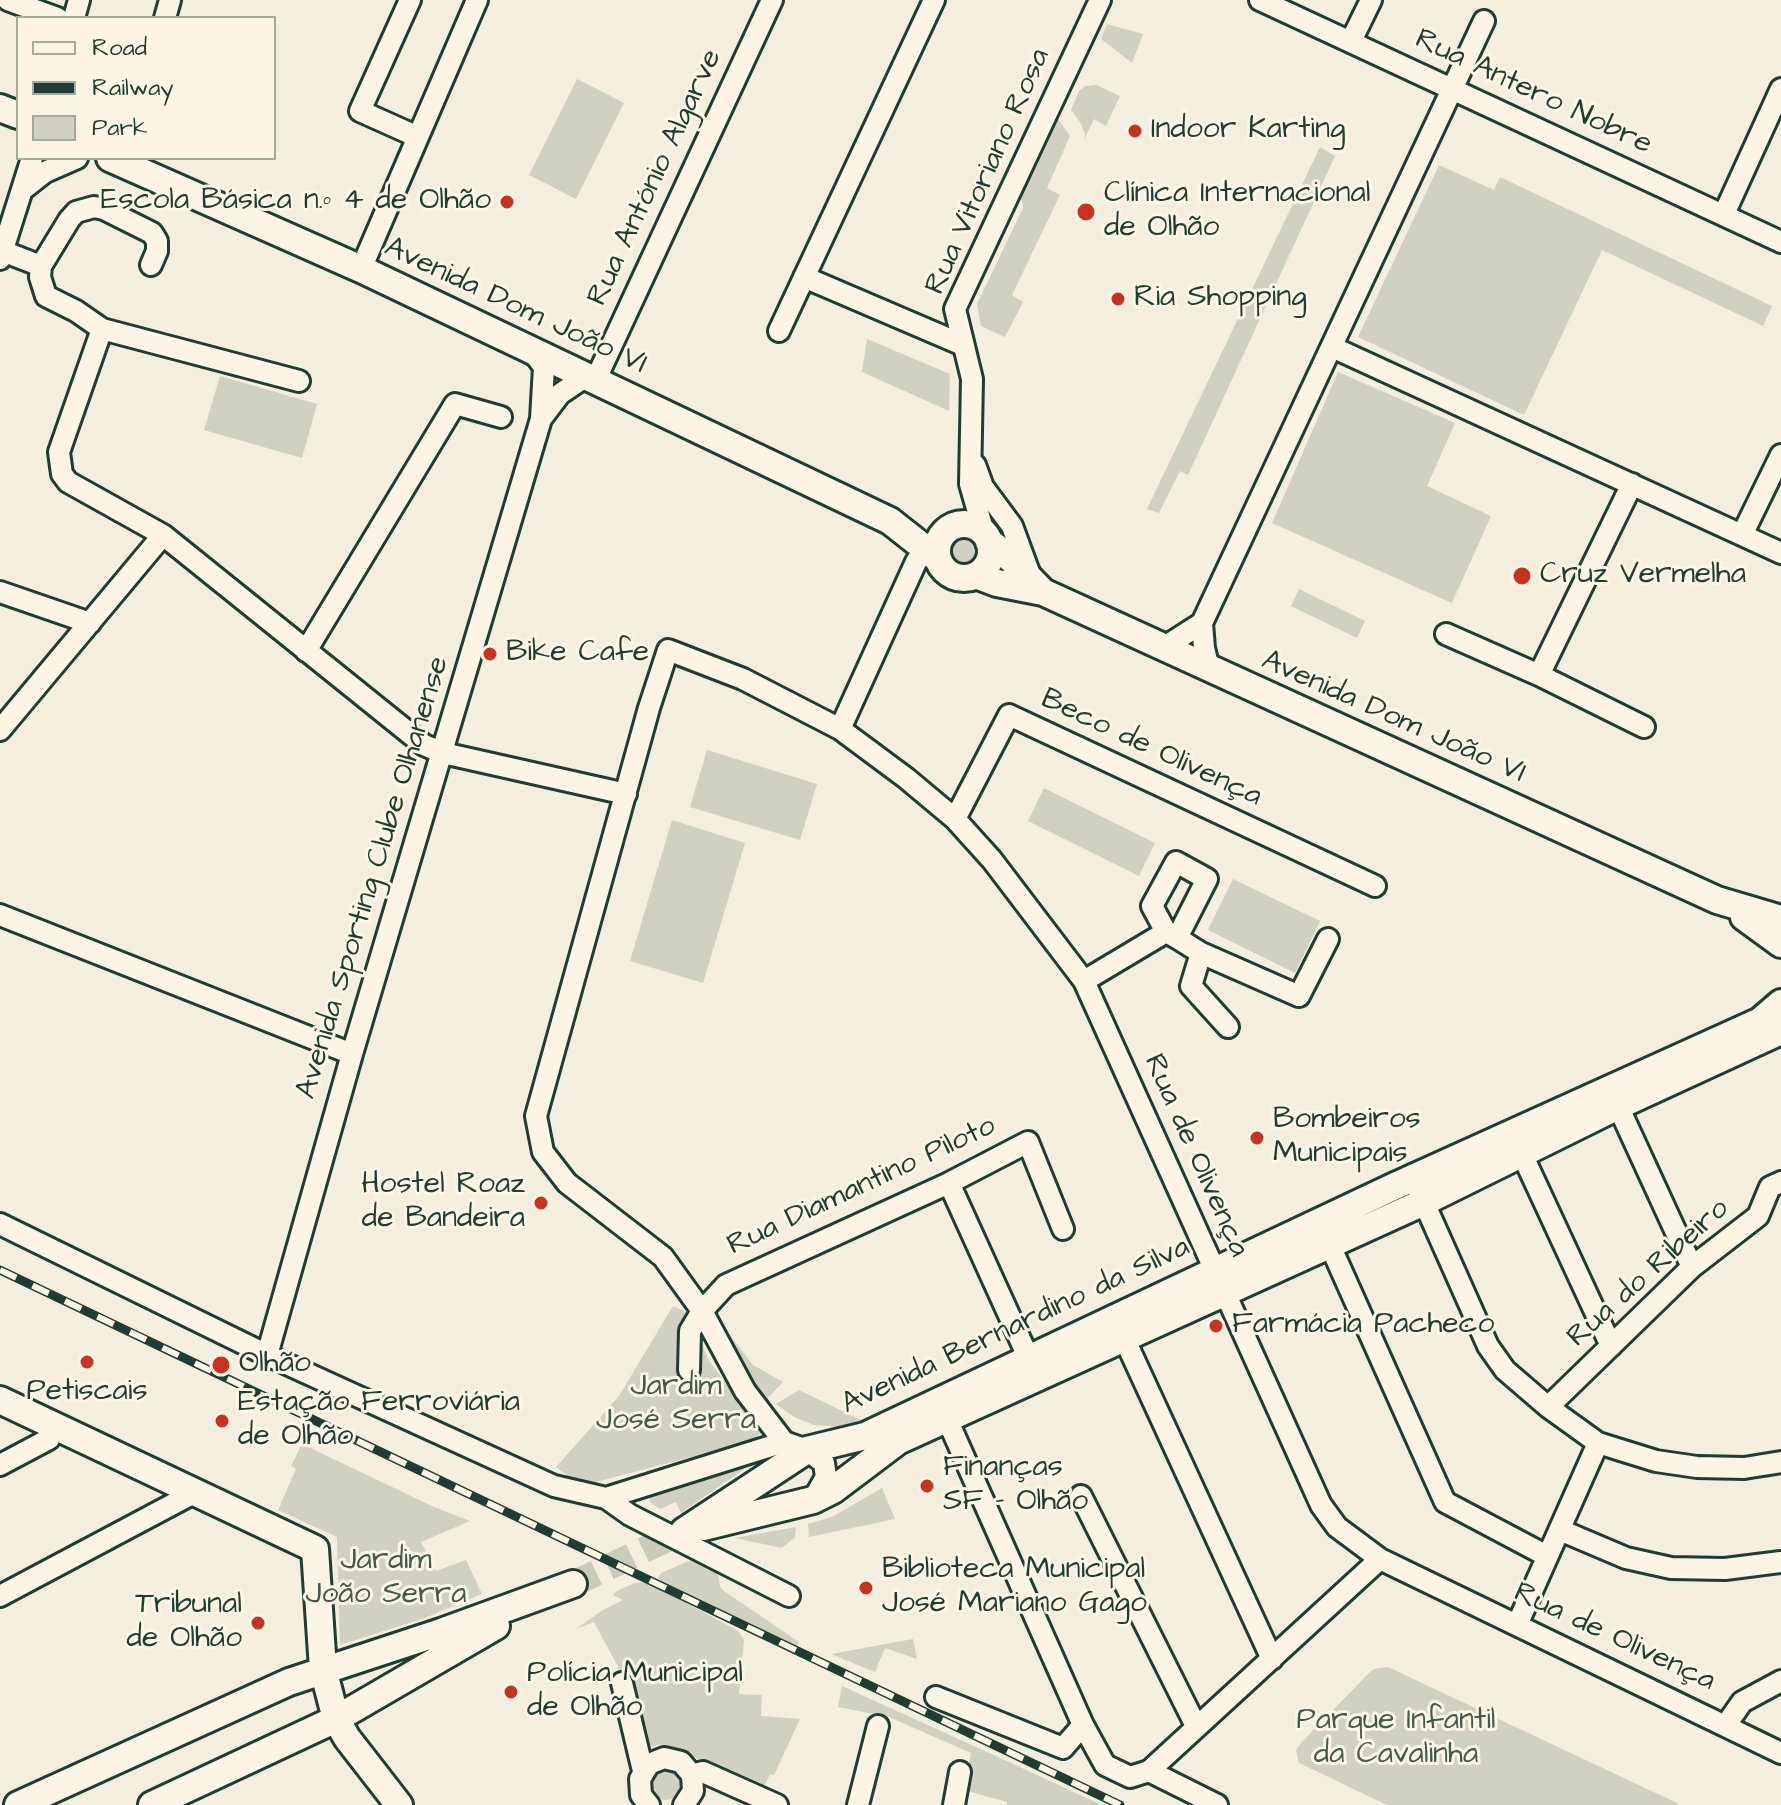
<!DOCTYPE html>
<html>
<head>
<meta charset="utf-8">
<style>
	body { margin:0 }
	#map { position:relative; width:1781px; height:1805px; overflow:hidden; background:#f3eede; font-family:"Architects Daughter",sans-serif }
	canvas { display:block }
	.legend { position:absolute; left:16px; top:16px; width:260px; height:144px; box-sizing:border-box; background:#fcf5e5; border:2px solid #a4ab9e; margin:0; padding:10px 14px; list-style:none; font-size:24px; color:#1f3d34 }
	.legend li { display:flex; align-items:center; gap:16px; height:40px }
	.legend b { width:40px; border:2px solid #a4ab9e }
</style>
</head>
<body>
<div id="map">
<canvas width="1781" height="1805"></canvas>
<ul class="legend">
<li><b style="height:10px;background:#fcf5e5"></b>Road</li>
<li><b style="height:10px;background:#1f3d34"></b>Railway</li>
<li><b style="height:22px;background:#d0d1c2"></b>Park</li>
</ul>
</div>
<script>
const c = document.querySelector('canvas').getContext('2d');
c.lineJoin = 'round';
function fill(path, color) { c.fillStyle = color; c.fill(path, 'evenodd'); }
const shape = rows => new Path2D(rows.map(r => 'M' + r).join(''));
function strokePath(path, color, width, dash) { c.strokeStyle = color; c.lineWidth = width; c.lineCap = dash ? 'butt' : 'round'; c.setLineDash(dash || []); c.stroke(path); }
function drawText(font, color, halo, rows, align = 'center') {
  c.font = font + ' "Architects Daughter",sans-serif'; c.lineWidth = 6; c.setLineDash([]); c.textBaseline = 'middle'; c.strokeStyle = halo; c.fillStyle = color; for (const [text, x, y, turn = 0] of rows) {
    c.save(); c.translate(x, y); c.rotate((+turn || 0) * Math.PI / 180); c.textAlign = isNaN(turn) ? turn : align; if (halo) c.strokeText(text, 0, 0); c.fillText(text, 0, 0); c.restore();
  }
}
fill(shape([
	[1107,24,1143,34,1132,63,1101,39],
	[577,79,624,103,576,199,529,175],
	[1096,85,1120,96,1106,126,1094,119,1084,140,1085,134,1080,122,1071,110,1079,91,1085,86],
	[1057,118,1070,136,1047,188,1060,195,1012,295,1023,302,1005,337,981,326,977,304,1023,208,1020,190,1053,122],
	[1320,147,1335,156,1188,475,1180,471,1159,513,1147,509],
	[1439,165,1494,190,1500,177,1772,306,1763,326,1602,250,1524,415,1358,337],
	[867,339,950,374,949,411,862,372],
	[1338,372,1455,423,1427,486,1491,516,1452,603,1272,523],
	[220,376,317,404,302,458,204,430],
	'946 551a17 17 0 1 1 34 0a17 17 0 1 1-34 0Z',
	[1299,589,1365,621,1357,638,1291,606],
	[707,750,817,784,800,840,690,807],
	[1044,788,1155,843,1139,876,1028,821],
	[672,820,745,843,703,983,630,961],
	[1233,879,1320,921,1295,973,1208,930],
	[673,1306,690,1314,708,1359,761,1431,756,1440,581,1486,556,1467,619,1396],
	[730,1335,753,1365,783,1382,767,1399,758,1390,729,1338],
	[799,1390,869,1424,855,1428,814,1425,794,1417,776,1404],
	[302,1444,434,1507,470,1521,421,1542,436,1571,466,1560,482,1594,425,1618,340,1645,337,1537,278,1510,296,1469,291,1466],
	[763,1456,681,1513,676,1502,660,1509,650,1502,648,1489],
	[882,1488,895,1519,809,1537,808,1524,832,1517],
	[796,1527,795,1537,782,1548,735,1538],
	[691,1560,718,1574,720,1586,724,1591,799,1642,797,1646,661,1581,658,1577,661,1573],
	[648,1582,738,1631,744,1640,739,1694,762,1695,761,1716,800,1719,774,1775,770,1774,763,1789,672,1747,661,1744,650,1747,646,1745,624,1678,594,1622,576,1629,603,1610,623,1600,613,1595,617,1591,635,1583],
	[913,1639,917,1659,885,1648,875,1672,831,1654],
	[1388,1667,1677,1803,1679,1805,1387,1805,1299,1763,1296,1750,1301,1743,1368,1674,1374,1669],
	[842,1686,985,1751,1102,1805,1007,1805,1007,1802,964,1790,971,1753,889,1717,838,1707],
	'651 1785a15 15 0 1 1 30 0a15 15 0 1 1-30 0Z'
]), '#d0d1c2');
strokePath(shape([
	[573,1584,684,1531]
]), '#c9cbbc', 26, [26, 13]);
const minor = shape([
	[8,0,57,18],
	[410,0,360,111,418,137],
	[1260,0,1781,242],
	[74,18,79,0],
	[165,18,170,0],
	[1351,41,1371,0],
	[22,190,45,172,77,158],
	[1724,214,1781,89],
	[0,250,41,266,40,277,46,296,76,311,102,329,299,381],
	[0,259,32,158],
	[41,266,69,220,76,212,94,207,104,209,152,233,157,241,157,251,151,265],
	[361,269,477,0],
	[804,277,963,345],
	[102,329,59,452,62,474,68,482,163,535,424,745,443,753,626,794],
	[779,331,934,0],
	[1332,347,1781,553],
	[595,381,772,0],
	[541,419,560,394,585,377],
	[975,465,983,487,1012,526,1030,575],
	[984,533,970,484,972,379,955,309,1100,0],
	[1743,533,1781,455],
	[0,592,90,623],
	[1446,634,1539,675,1644,727],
	[1163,648,1202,623],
	[306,651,455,404,501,417],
	[1209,669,1204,648,1202,623,1484,21],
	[1539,675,1632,484],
	[840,729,916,562,925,548],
	[0,730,163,535],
	[955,819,1009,715,1375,886],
	[1176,862,1207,879,1177,938,1166,932,1152,906,1176,862],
	[0,915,352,1054],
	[1177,938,1201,953,1299,996,1328,939],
	[1201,953,1191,986,1228,1027],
	[1084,981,1166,932],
	[1618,1106,1692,1267],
	[1522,1154,1611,1346],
	[949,1183,1029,1359],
	[1418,1189,1488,1346,1505,1370,1548,1407,1598,1443,1656,1461,1697,1467,1744,1468,1781,1462],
	[0,1224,267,1355,554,1486,606,1498,630,1515,789,1596],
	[1329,1243,1445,1502,1547,1556],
	[1125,1340,1272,1659],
	[267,1355,352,1054,541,419,544,367,532,351],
	[689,1370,690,1331,702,1311,726,1285,949,1183,1028,1142,1063,1229],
	[1548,1407,1692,1267,1758,1216,1770,1187,1781,1182],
	[947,1419,1083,1725,1105,1765,1130,1777,1149,1771,1380,1559],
	[784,1442,745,1391,702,1311,663,1257,567,1183,543,1152,536,1116,649,708,668,650,743,679,840,729,906,778,955,819,992,860,1084,981,1321,1505,1337,1527,1380,1559,1781,1753],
	[0,1465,49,1439,55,1426],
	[1081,1496,1196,1726],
	[606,1498,784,1442,807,1450,824,1463,826,1477,813,1500],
	[1560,1530,1626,1558,1671,1568,1725,1569,1781,1562],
	[0,1596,194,1493],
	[1517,1625,1598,1443],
	[622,1683,643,1771],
	[936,1697,1063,1748,1083,1725],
	[1726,1725,1742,1702,1781,1681],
	[1149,1771,1217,1805],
	[692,1775,703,1772,777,1805],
	[649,1805,641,1795,640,1779,649,1764,664,1758,681,1762,692,1775,693,1791,684,1805],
	[858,1805,878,1726],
	[954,1805,960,1772]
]);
const major = shape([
	[0,108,18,115],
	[110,158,361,269,890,521,937,558],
	'937 551a27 27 0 1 1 54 0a27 27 0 1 1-54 0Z',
	[989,542,1007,555,1043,592],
	[976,575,997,583,1043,592,1717,900,1781,919],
	[1744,917,1781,944],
	[0,1400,315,1549,323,1669,336,1719,347,1738,399,1805],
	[703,1527,813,1500,833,1490,898,1441,1424,1202,1618,1106,1781,1031],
	[684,1531,807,1450,865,1436,1395,1186,1760,1021,1781,1003],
	[18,1805,289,1682,441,1632,573,1584],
	[152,1805,336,1719,496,1626]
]);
strokePath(minor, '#1f3d34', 26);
strokePath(major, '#1f3d34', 32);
strokePath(minor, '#fcf5e5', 20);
strokePath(major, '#fcf5e5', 26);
const rail = shape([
	[0,1270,1120,1805]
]);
strokePath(rail, '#1f3d34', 9);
strokePath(rail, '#fcf5e5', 6, [18]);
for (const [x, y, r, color] of [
	[1135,131,8,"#c8321e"],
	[507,202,8,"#c8321e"],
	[1086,212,10,"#c8321e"],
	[1118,299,8,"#c8321e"],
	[1522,576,10,"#c8321e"],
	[490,654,8,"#c8321e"],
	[1257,1138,8,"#c8321e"],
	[541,1203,8,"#c8321e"],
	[1216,1326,8,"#c8321e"],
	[87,1362,8,"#c8321e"],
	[221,1365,10,"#c8321e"],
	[222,1421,8,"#c8321e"],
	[927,1486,8,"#c8321e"],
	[866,1588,8,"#c8321e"],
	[258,1623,8,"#c8321e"],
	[511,1692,8,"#c8321e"]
]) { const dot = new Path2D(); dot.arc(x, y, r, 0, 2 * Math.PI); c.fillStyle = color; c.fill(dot); strokePath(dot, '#fcf5e5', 3); }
drawText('30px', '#1f3d34', '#fcf5e5', [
	["Rua Antero Nobre",1533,93,25],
	["Rua Vitoriano Rosa",989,172,-66],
	["Rua António Algarve",656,178,-65],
	["Avenida Dom João VI",515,307,25],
	["Avenida Dom João VI",1393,718,24],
	["Beco de Olivença",1151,749,25],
	["Avenida Sporting Clube Olhanense",374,878,-73],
	["Rua de Olivença",1195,1156,66],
	["Rua Diamantino Piloto",862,1187,-25],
	["Rua do Ribeiro",1649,1274,-42],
	["Avenida Bernardino da Silva",1016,1327,-25],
	["Rua de Olivença",1614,1638,25]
]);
drawText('30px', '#1f3d34', '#fcf5e5', [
	["Indoor Karting",1151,131],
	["Clínica Internacional",1104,195],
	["de Olhão",1104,229],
	["Escola Básica n.º 4 de Olhão",491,202,"right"],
	["Ria Shopping",1134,299],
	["Cruz Vermelha",1540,576],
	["Bike Cafe",506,654],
	["Bombeiros",1273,1121],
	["Municipais",1273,1155],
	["Hostel Roaz",525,1186,"right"],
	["de Bandeira",525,1220,"right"],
	["Farmácia Pacheco",1232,1326],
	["Olhão",239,1365],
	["Petiscais",87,1393,"center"],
	["Estação Ferroviária",238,1404],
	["de Olhão",238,1438],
	["Finanças",943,1469],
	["SF - Olhão",943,1503],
	["Biblioteca Municipal",882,1571],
	["José Mariano Gago",882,1605],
	["Tribunal",242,1606,"right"],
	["de Olhão",242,1640,"right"],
	["Polícia Municipal",527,1675],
	["de Olhão",527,1709]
], 'left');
drawText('30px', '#425b50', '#fcf5e5', [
	["Jardim",676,1388],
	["José Serra",676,1422],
	["Jardim",386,1562],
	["João Serra",386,1596],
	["Parque Infantil",1396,1722],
	["da Cavalinha",1396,1756]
]);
</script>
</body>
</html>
